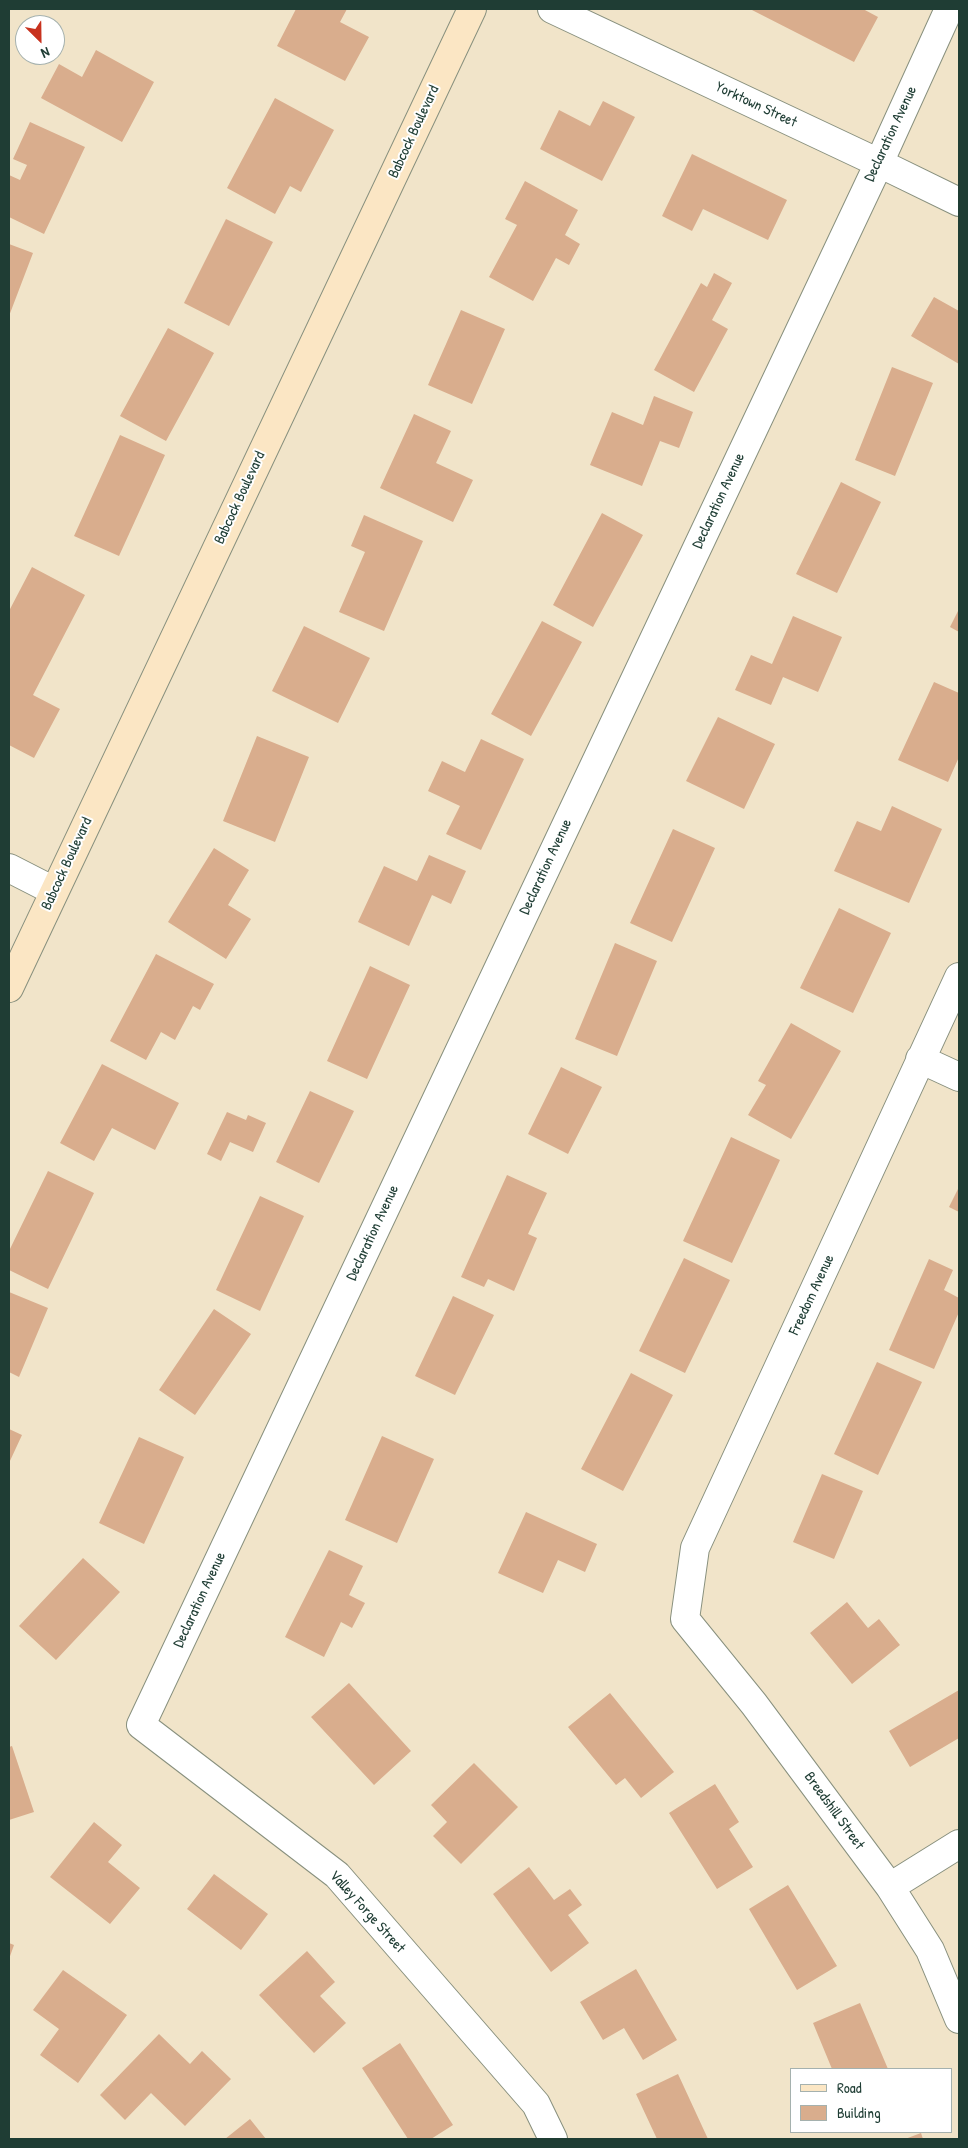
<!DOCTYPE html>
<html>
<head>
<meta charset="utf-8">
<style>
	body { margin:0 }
	#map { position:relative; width:968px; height:2148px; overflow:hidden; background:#f1e4c9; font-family:"Patrick Hand",sans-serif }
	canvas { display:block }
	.frame { position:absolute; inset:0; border:10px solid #1f3d34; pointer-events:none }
	.legend { position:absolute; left:790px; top:2068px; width:162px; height:65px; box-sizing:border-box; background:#fff; border:1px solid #a5b1ae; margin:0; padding:6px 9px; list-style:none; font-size:15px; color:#1f3d34 }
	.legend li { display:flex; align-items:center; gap:10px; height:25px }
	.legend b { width:25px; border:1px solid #a5b1ae }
	.north { position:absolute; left:15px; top:15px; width:50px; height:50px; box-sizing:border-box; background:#fff; border:1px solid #a5b1ae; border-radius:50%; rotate:157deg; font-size:14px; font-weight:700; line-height:20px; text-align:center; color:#1f3d34 }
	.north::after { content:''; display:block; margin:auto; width:18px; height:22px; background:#c8321e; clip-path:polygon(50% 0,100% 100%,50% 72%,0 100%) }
</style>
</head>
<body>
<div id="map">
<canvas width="968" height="2148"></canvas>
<div class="frame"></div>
<ul class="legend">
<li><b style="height:6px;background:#fbe6c4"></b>Road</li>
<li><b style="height:14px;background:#d9ad8d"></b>Building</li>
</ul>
<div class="north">N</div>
</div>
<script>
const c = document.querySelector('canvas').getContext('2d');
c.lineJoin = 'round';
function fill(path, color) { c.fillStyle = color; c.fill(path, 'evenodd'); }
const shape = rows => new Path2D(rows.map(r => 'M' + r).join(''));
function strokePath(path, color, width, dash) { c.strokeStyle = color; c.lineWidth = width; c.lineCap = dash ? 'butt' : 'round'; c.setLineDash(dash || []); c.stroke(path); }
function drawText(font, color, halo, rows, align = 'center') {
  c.font = font + ' "Patrick Hand",sans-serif'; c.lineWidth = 4; c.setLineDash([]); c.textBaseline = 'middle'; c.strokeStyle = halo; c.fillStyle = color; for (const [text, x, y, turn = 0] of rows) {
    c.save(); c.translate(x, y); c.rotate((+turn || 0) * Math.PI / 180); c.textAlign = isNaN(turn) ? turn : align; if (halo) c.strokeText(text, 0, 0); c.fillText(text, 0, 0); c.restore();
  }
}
fill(shape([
	[296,9,347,9,340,22,369,37,345,81,277,46],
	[750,9,863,9,878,17,854,62],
	[96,50,154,82,122,142,41,98,59,64,82,77],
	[275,98,334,130,301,192,290,186,275,214,227,188],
	[603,101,635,117,602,181,540,149,559,110,590,126],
	[30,122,85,147,44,234,9,217,9,175,20,180,27,165,13,159],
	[692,154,787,200,768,240,703,209,692,231,662,216],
	[525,181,578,210,565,235,580,244,569,265,556,258,533,301,489,277,517,225,505,219],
	[226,219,273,242,229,326,184,303],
	[9,244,33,253,9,316],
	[714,273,732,283,712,320,728,329,694,392,654,370,701,283,707,287],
	[934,297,959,311,959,364,911,336],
	[461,310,505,329,472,404,428,385],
	[168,328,214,353,166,441,120,416],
	[892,367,933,383,895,476,855,460],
	[654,396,693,412,679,448,660,441,642,486,590,465,612,412,643,425],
	[414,414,451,431,436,463,473,480,453,522,380,488],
	[120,435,165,455,119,556,74,536],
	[841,482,881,502,837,593,796,574],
	[602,513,643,535,593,627,553,605],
	[364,515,423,541,384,631,339,612,365,552,351,546],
	[32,567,85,595,33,695,60,709,34,758,9,745,9,611],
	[959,609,959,632,950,627],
	[793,616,842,637,818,692,783,677,771,705,735,690,751,655,772,664],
	[542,621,582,642,531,736,491,714],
	[304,626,370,658,338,723,272,691],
	[934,682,959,693,959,757,948,782,898,760],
	[718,717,775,744,744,809,686,781],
	[257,736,309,757,275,842,223,821],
	[481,739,524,759,481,850,446,834,460,806,428,791,442,761,465,772],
	[892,806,942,829,909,903,834,871,857,821,881,831],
	[673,829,715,848,672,942,630,923],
	[214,848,249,870,228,905,251,919,226,959,168,922],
	[429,855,466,871,451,904,432,895,409,946,358,922,384,866,417,881],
	[839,908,891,933,853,1013,800,988],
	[615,943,657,961,617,1056,575,1039],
	[156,954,214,984,200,1010,193,1006,175,1040,161,1032,146,1060,110,1041],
	[370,966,410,985,367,1079,327,1061],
	[791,1023,841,1051,791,1139,748,1115,766,1085,758,1081],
	[102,1064,179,1103,155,1150,112,1128,94,1161,60,1143],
	[561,1067,602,1087,568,1154,528,1134],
	[310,1091,354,1111,319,1183,276,1162],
	[227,1112,246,1120,248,1115,266,1123,253,1152,230,1142,221,1161,207,1154],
	[731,1137,780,1160,732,1263,683,1241],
	[48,1171,94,1193,48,1289,9,1270,9,1251],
	[507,1175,547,1193,528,1234,537,1238,514,1291,488,1279,484,1287,461,1277],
	[959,1187,959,1212,949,1207],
	[260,1196,304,1216,260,1311,216,1290],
	[684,1258,730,1280,685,1373,639,1351],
	[929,1259,953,1270,944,1290,959,1298,959,1312,934,1369,889,1350],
	[9,1292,48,1308,19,1377,9,1372],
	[453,1296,494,1315,455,1395,415,1376],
	[214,1309,251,1334,195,1415,159,1390],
	[877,1362,922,1382,878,1475,834,1454],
	[631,1373,673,1395,623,1491,581,1469],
	[9,1429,22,1435,9,1463],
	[382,1436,434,1459,397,1543,345,1520],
	[139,1437,184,1457,144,1544,99,1523],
	[822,1474,863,1491,834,1559,793,1542],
	[526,1512,597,1544,585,1572,558,1560,543,1593,498,1573],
	[329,1550,363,1566,349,1595,365,1603,352,1628,341,1622,324,1657,285,1637],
	[83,1558,120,1592,56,1660,19,1626],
	[847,1602,868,1628,879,1619,900,1645,852,1684,810,1633],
	[349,1683,411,1751,374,1785,311,1717],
	[959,1690,959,1738,910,1767,889,1731],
	[610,1693,674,1772,641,1798,625,1778,616,1785,568,1727],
	[12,1746,34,1812,9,1820,9,1747],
	[474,1763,518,1807,461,1864,433,1836,447,1822,431,1805],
	[715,1784,739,1822,729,1829,753,1867,717,1889,669,1813],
	[94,1822,122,1845,108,1862,140,1888,110,1924,50,1877],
	[529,1867,554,1900,570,1889,582,1905,568,1915,589,1943,551,1972,493,1894],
	[214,1874,268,1914,241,1950,187,1909],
	[788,1885,837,1966,797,1990,749,1909],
	[9,1943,14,1945,9,1959],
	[307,1951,335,1982,320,1996,346,2023,314,2053,259,1995],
	[636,1969,677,2040,643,2060,624,2028,603,2040,580,2002],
	[63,1970,127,2015,78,2083,40,2055,59,2029,33,2010],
	[860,2003,888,2069,832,2069,813,2023],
	[159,2034,190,2064,202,2051,231,2079,185,2126,151,2093,125,2120,100,2095],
	[400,2043,453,2125,431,2139,408,2139,362,2068],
	[678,2074,708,2139,657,2139,636,2094],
	[250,2119,266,2139,225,2139],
	[921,2133,923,2139,905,2139]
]), '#d9ad8d');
const street = shape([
	[552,9,879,163,959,202],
	[9,868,54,891],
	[959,977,695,1548,685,1619,754,1704,890,1887,930,1950,959,2019],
	[920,1059,959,1077],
	[890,1887,959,1844],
	[553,2139,536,2104,337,1875,141,1725,879,163,949,9]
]);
const secondary = shape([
	[9,988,472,9]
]);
strokePath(street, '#88907e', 30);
strokePath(secondary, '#88907e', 30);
strokePath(street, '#fff', 28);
strokePath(secondary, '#fbe6c4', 28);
drawText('15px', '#1f3d34', '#fff', [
	["Yorktown Street",756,105,25],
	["Babcock Boulevard",414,132,-65],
	["Declaration Avenue",891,134,-65],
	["Babcock Boulevard",240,498,-65],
	["Declaration Avenue",719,501,-65],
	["Babcock Boulevard",67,864,-65],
	["Declaration Avenue",546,867,-65],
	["Declaration Avenue",373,1233,-65],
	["Freedom Avenue",812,1295,-65],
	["Declaration Avenue",200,1600,-65],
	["Breedshill Street",834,1811,54],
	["Valley Forge Street",367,1912,48]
]);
</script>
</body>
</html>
